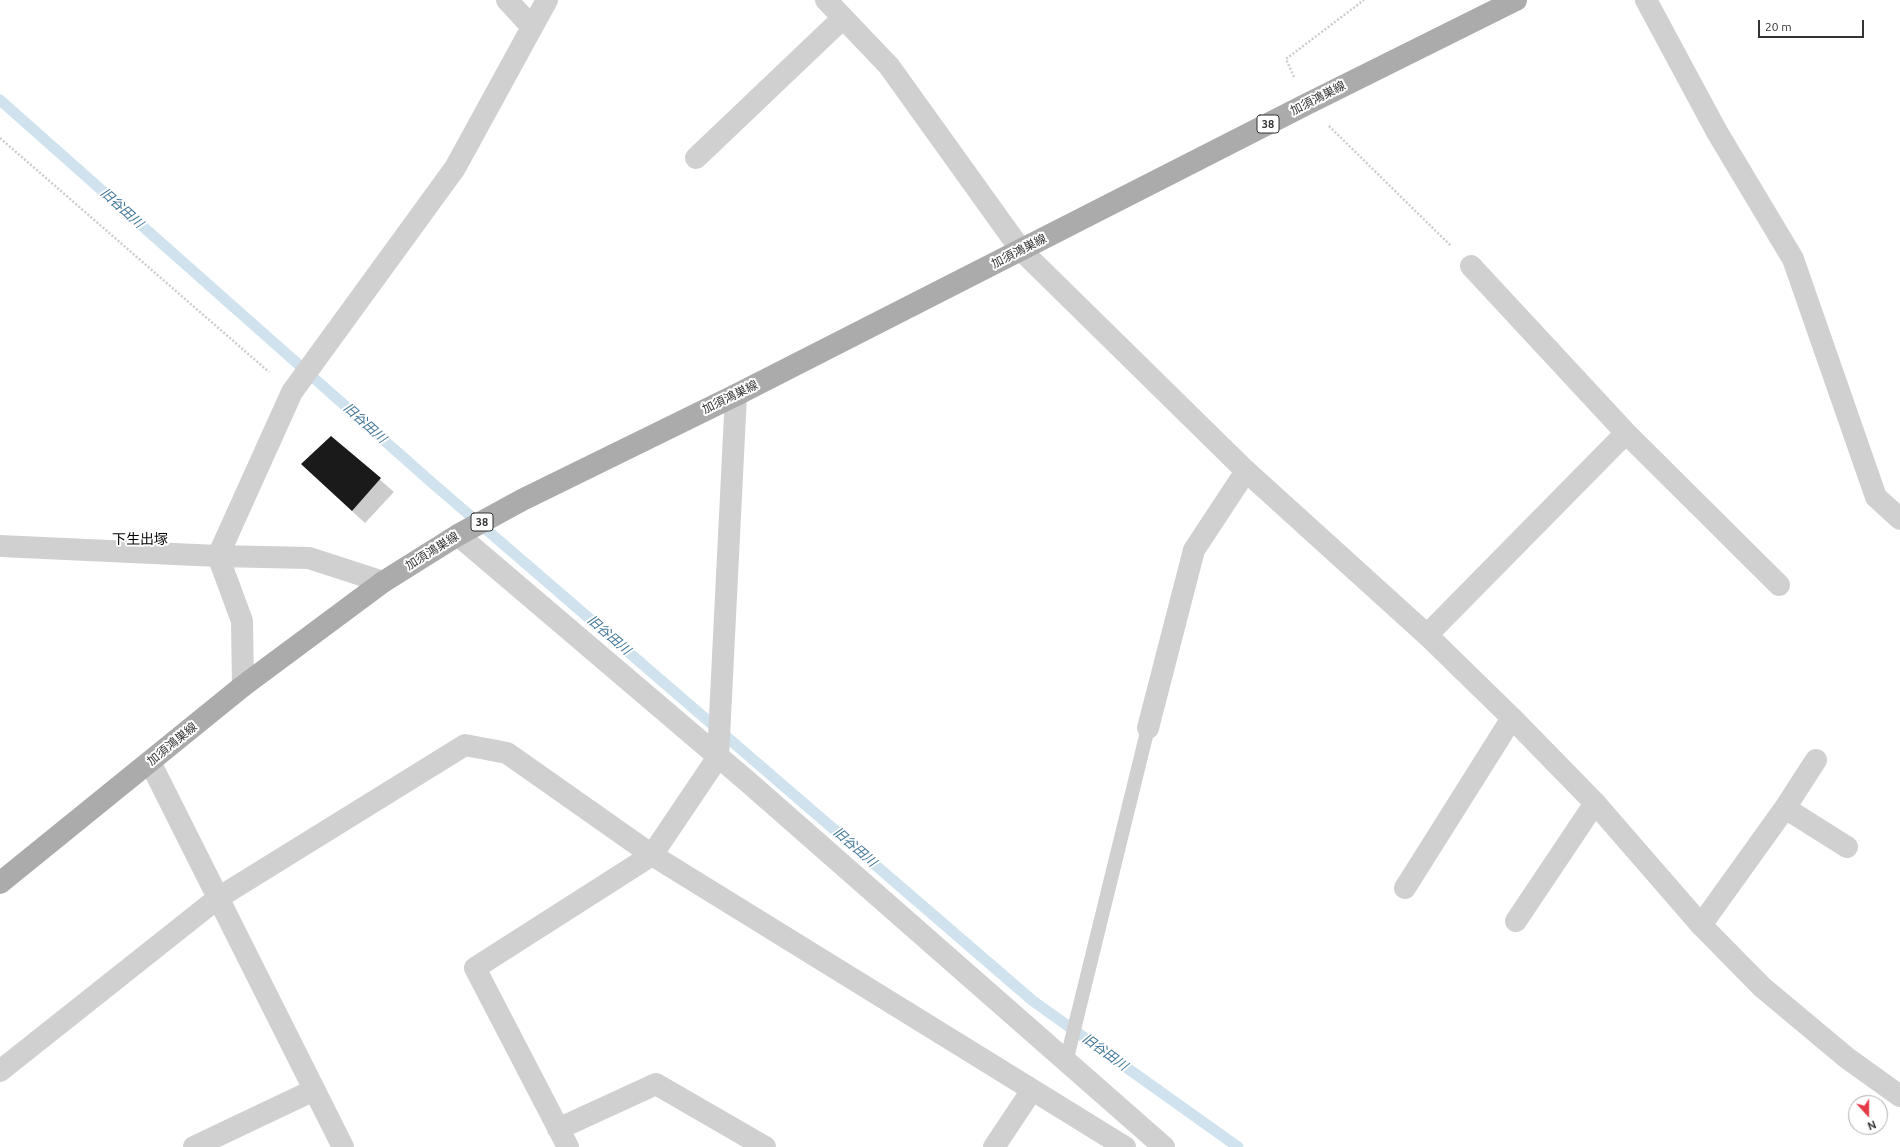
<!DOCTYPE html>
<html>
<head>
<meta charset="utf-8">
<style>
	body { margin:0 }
	#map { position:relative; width:1900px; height:1147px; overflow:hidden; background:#fff; font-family:Ubuntu,sans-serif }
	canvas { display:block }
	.north { position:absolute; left:1848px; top:1095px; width:40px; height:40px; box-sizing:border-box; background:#fff; border:1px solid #adadad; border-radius:50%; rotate:159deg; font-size:11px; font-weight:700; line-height:16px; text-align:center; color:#333 }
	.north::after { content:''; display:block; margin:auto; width:14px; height:18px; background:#e63946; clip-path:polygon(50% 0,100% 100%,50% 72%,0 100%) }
	.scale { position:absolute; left:1758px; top:20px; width:106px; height:18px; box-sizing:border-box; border:2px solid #333; border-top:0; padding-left:5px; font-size:12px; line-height:14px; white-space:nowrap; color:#333; -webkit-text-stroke:3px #fff; paint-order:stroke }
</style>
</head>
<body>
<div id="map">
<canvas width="1900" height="1147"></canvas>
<div class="north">N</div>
<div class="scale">20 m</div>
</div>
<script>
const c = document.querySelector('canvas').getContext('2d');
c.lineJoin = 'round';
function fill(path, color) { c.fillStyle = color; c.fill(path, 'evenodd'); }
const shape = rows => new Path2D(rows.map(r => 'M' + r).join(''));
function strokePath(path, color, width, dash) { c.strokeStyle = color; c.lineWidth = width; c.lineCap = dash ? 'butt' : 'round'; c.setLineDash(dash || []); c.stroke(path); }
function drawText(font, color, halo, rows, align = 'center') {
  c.font = font + ' Ubuntu,"Noto Sans JP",sans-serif'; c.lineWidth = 4; c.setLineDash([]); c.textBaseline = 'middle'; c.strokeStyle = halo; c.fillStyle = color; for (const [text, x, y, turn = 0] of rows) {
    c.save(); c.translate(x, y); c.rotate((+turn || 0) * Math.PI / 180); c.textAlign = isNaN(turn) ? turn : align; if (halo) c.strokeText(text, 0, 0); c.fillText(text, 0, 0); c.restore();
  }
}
fill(shape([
	[331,437,394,492,365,523,302,465]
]), '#0003');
strokePath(shape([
	[0,100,430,481,1033,1001,1238,1147]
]), '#cfe2ee', 11);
fill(shape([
	[331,436,381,478,352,511,301,464]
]), '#1a1a1a');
strokePath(shape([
	[1294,77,1286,59,1364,0],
	[1329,126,1451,246],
	[0,138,269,372]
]), '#cdcdcd', 2.5, [2, 2]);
strokePath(shape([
	[1066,1062,1148,728]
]), '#d0d0d0', 14);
strokePath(shape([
	[507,0,532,27],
	[826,0,889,66,1021,250],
	[1646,0,1717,132,1793,259,1876,497,1900,519],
	[696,158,843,18],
	[1626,433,1779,585],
	[458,535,747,781,1164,1147],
	[1427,635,1626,433,1471,266],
	[243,686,242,621,218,556,292,392,455,168,547,0],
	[1148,728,1194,550,1246,471],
	[150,762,343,1147],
	[1785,808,1847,847],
	[1405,888,1512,718],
	[1516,921,1595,803],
	[1701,925,1785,808,1816,760],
	[0,1071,218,898,465,745,507,753,652,855,1125,1147],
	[558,1129,656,1084,765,1147],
	[194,1147,314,1090],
	[568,1147,475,968,652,855,718,757,736,395],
	[994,1147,1032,1090]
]), '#d0d0d0', 22);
strokePath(shape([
	[1021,250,1246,471,1427,635,1512,718,1595,803,1701,925,1762,987,1847,1058,1900,1096],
	[0,546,218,556,309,558,383,582]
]), '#d0d0d0', 22);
strokePath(shape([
	[0,883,243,686,383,582,458,535,522,500,736,395,1307,104,1516,0]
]), '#ababab', 22);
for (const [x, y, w] of [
	[1268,124,22],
	[482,522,22]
]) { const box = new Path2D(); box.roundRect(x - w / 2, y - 9, w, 18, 3); c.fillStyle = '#fff'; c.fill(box); strokePath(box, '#333', 1); }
drawText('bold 11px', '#333', null, [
	["38",1268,124],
	["38",482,522]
]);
drawText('12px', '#333', '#fff', [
	["加須鴻巣線",1318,98,-27],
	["加須鴻巣線",1019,251,-27],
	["加須鴻巣線",730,397,-26],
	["加須鴻巣線",432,551,-32],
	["加須鴻巣線",172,744,-39]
]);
drawText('italic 13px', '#3f7597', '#fff', [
	["旧谷田川",122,208,42],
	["旧谷田川",365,423,42],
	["旧谷田川",609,635,41],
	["旧谷田川",855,847,41],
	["旧谷田川",1105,1052,36]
]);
drawText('14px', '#000', '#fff', [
	["下生出塚",140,539]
]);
</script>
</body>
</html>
